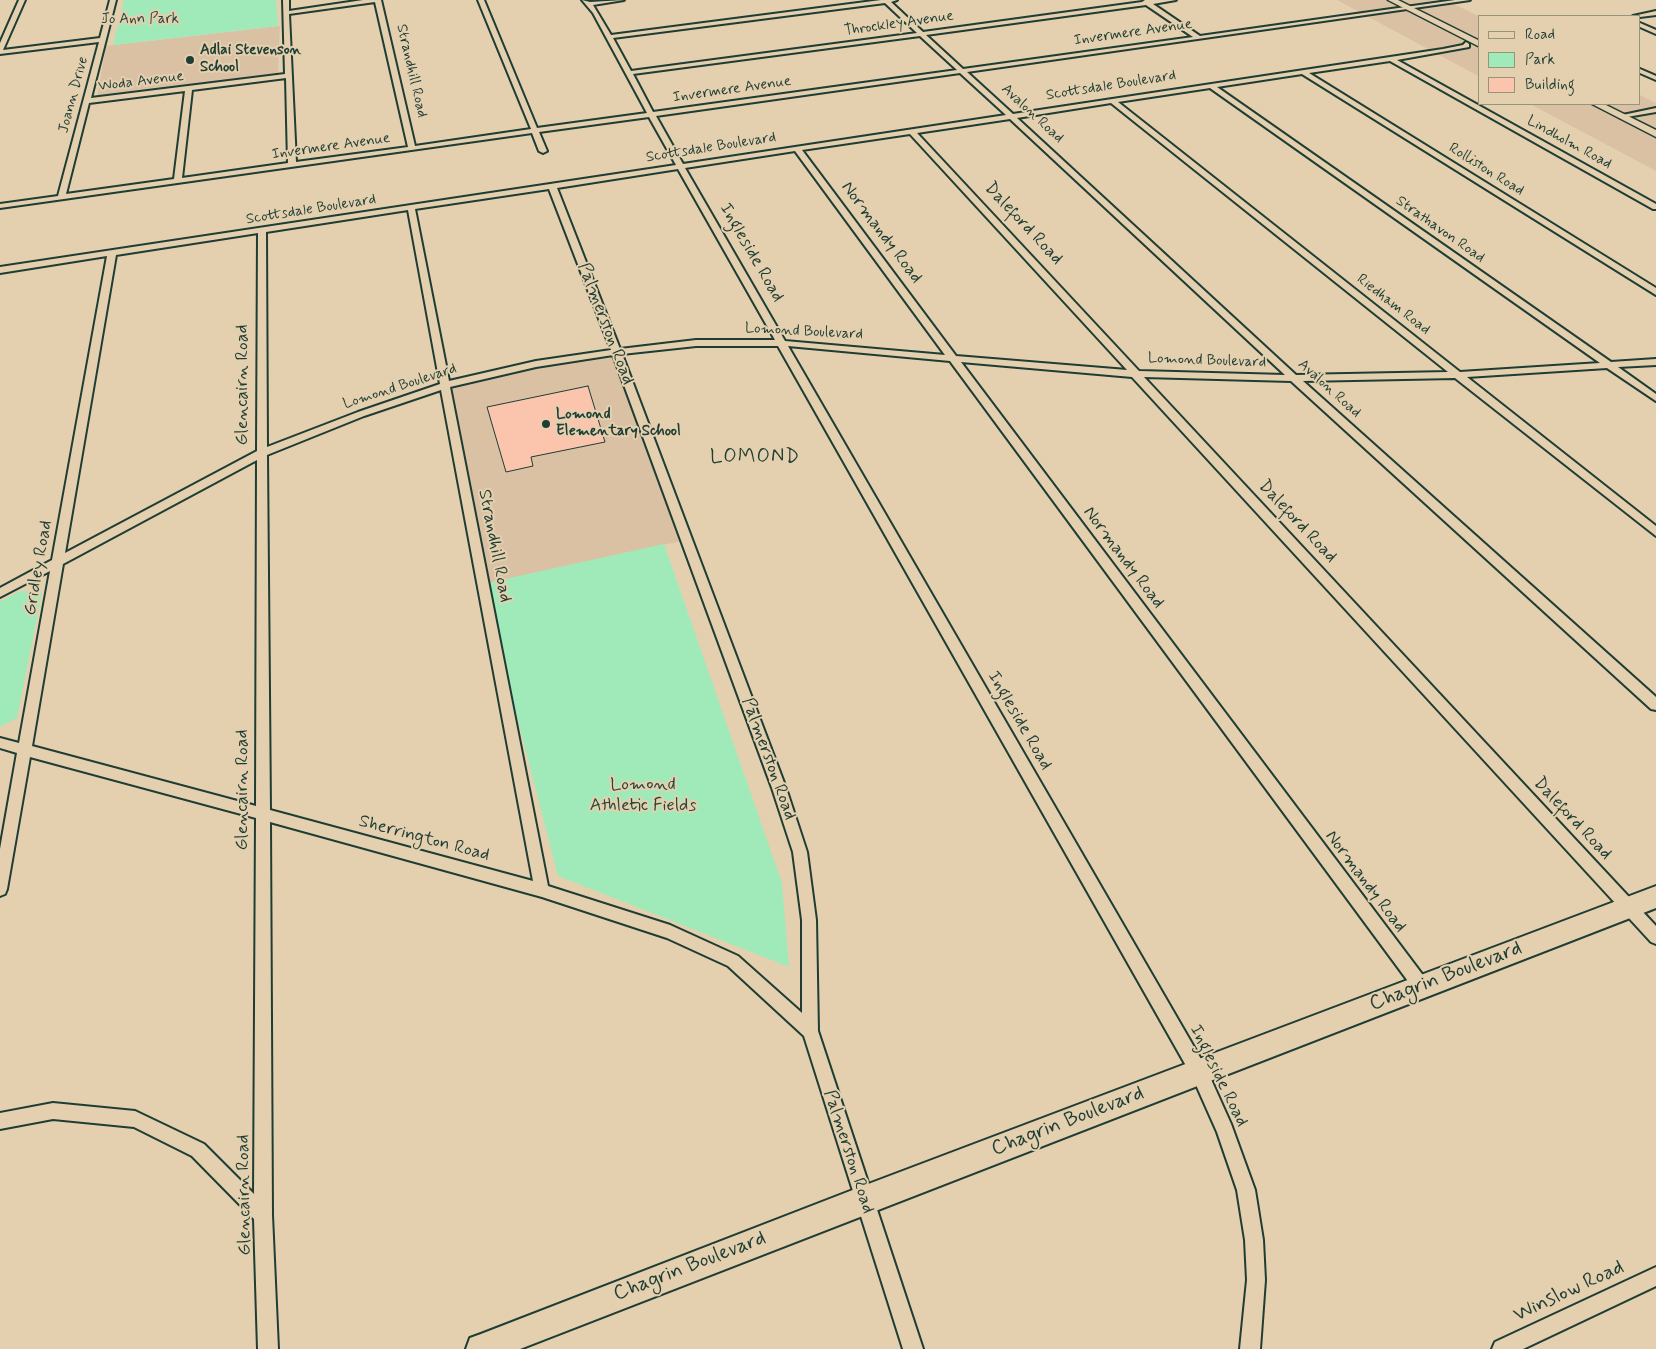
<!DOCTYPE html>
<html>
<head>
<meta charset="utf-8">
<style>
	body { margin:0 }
	#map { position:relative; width:1656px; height:1349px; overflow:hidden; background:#e4d0af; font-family:Mynerve,sans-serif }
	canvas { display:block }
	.legend { position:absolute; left:1478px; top:15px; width:162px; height:90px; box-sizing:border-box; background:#e4d0af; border:1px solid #95957e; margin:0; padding:6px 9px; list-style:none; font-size:15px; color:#1f3d34 }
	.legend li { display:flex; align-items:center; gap:10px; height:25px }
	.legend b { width:25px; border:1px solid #95957e }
</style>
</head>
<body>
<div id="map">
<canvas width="1656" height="1349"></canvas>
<ul class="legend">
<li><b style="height:6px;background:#e4d0af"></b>Road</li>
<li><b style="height:14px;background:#a0eab9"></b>Park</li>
<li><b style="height:14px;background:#fbc5ad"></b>Building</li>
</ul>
</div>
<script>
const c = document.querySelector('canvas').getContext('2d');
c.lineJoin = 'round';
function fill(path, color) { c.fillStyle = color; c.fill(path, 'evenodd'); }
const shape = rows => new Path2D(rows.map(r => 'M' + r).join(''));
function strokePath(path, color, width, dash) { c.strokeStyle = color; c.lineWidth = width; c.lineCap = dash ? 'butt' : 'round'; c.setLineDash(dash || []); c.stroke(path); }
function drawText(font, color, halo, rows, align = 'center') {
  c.font = font + ' Mynerve,sans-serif'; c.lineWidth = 4; c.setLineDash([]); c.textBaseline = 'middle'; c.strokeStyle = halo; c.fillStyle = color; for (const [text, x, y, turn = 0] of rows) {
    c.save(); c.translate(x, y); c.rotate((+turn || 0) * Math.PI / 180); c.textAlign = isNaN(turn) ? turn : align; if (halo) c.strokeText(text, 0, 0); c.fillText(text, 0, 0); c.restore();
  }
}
fill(shape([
	[1337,0,1446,0,1480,17,1480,77],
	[280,26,278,74,97,97,106,46],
	[1640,95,1656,103,1656,171,1530,104,1640,104],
	[617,352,686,540,483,584,445,386,536,364]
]), '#dbc1a4');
fill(shape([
	[124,0,276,0,278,26,113,45],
	[664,544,782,883,789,967,558,876,483,584],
	[20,591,42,592,17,718,0,727,0,602]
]), '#a0eab9');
const building = shape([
	[588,386,605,442,531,457,533,466,506,472,487,407,588,386]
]);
fill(building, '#fbc5ad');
strokePath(building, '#1f3d34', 1);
const street = shape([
	[19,0,25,0,3,50,100,38,110,0,116,0,91,98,285,74,283,0,289,0,289,11,363,0,381,0,415,146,531,129,478,0,484,0,537,128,647,113,593,13,582,0,590,2,624,0,593,5,611,35,881,0,897,0,891,2,923,32,1142,2,1145,0,1176,0,1153,4,1200,36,1455,0,1470,0,967,72,1013,114,1443,49,1463,45,1466,42,1469,44,1469,47,1397,60,1656,204,1656,209,1653,209,1390,61,1309,73,1656,288,1656,295,1302,74,1217,87,1611,362,1656,359,1656,365,1618,367,1656,394,1656,401,1607,368,1467,377,1656,526,1656,536,1455,378,1303,381,1656,697,1656,710,1651,709,1291,381,1144,377,1656,926,1656,944,1651,942,1132,377,961,362,1428,982,1430,987,1428,992,1422,994,1416,992,950,361,788,346,1205,1066,1231,1124,1255,1190,1263,1240,1265,1280,1260,1349,1240,1349,1247,1280,1245,1240,1237,1190,1217,1132,1193,1078,778,346,696,346,622,354,786,788,807,852,816,920,818,1031,923,1349,903,1349,804,1036,728,966,667,938,542,897,270,822,272,1215,278,1349,258,1349,254,1219,192,1156,134,1127,53,1119,0,1129,0,1113,53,1103,135,1111,204,1144,254,1194,256,818,30,757,7,889,5,894,0,896,0,849,17,753,0,748,0,738,19,743,50,571,0,597,0,588,52,560,107,256,0,273,0,267,676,165,649,117,539,132,547,151,543,153,539,151,532,133,0,208,0,204,58,196,99,42,0,54,0,43,19,0],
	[375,2,408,147,296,162,289,14,375,2],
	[885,3,917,33,631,71,613,38,885,3],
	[1146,5,1193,37,963,69,926,35,1146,5],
	[920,36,957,70,653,112,633,74,920,36],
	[960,73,1006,115,683,164,656,116,960,73],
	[286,78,288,163,182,178,192,90,286,78],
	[1210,88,1600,363,1460,372,1118,102,1210,88],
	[185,91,174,179,66,194,89,103,185,91],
	[1111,103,1448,372,1296,375,1017,118,1111,103],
	[1010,119,1285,375,1139,371,917,133,1010,119],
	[910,134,1127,370,956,356,802,150,910,134],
	[795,151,945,355,785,341,685,168,795,151],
	[678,169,775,340,696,340,620,349,557,188,678,169],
	[549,189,611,350,536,361,449,381,415,209,549,189],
	[408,210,440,384,358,412,267,447,266,232,408,210],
	[258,233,257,451,65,553,116,255,258,233],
	[613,355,772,788,793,852,802,920,802,1013,738,956,670,925,548,886,450,387,536,367,613,355],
	[441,390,533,881,270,810,267,455,364,416,441,390],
	[257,460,256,806,32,746,63,564,257,460],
	[1656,11,1656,15,1640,17,1633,16,1656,11],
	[1640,23,1656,30,1656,34,1640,27,1640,23],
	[1640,69,1656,76,1656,80,1640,73,1640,69],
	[1656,108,1656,112,1621,118,1618,116,1656,108],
	[1656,1267,1656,1286,1523,1349,1492,1349,1495,1342,1656,1267]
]);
const secondary = shape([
	[1388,0,1398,0,1480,41,1480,47,1388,0],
	[1592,104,1604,104,1656,130,1656,137,1592,104]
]);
const primary = shape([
	[1656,886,1656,908,520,1349,466,1349,470,1338,481,1334,863,1186,1656,886]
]);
strokePath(street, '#1f3d34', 4);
strokePath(secondary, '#1f3d34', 3);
strokePath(primary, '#1f3d34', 4);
fill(street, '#e4d0af');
fill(secondary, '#e4d0af');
fill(primary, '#e4d0af');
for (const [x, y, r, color] of [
	[190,60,5,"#1f3d34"],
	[546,424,5,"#1f3d34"]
]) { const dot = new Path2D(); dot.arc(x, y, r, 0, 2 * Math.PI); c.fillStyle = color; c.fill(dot); strokePath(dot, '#e4d0af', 2); }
drawText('15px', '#25463b', '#e4d0af', [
	["Jo Ann Park",140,20]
]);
drawText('15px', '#1f3d34', '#e4d0af', [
	["Throckley Avenue",899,24,-8],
	["Invermere Avenue",1133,33,-8],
	["Strandhill Road",411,71,77],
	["Woda Avenue",141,82,-7],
	["Scottsdale Boulevard",1111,86,-9],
	["Invermere Avenue",732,90,-8],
	["Joann Drive",74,95,-75],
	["Avalon Road",1032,114,43],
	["Lindholm Road",1569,143,29],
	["Invermere Avenue",331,147,-8],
	["Scottsdale Boulevard",711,148,-9],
	["Rolliston Road",1486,170,32],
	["Scottsdale Boulevard",311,210,-9],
	["Strathavon Road",1440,230,35],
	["Riedham Road",1393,305,38],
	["Lomond Boulevard",804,332,3],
	["Lomond Boulevard",1207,361,2],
	["Lomond Boulevard",400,387,-18],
	["Avalon Road",1329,389,42]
]);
drawText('bold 15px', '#1f3d34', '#e4d0af', [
	["Adlai Stevenson",200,51],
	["School",200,68],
	["Lomond",556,415],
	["Elementary School",556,432]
], 'left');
drawText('18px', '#1f3d34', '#e4d0af', [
	["Daleford Road",1023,224,47],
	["Normandy Road",881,233,53],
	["Ingleside Road",751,253,60],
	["Palmerston Road",605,324,69],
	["Glencairn Road",243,385,-90],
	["Daleford Road",1297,522,47],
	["Strandhill Road",494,546,79],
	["Normandy Road",1123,558,53],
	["Gridley Road",39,568,-80],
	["Ingleside Road",1019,721,60],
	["Palmerston Road",768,759,70],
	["Glencairn Road",243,790,-90],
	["Daleford Road",1572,819,47],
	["Sherrington Road",424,839,15],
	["Normandy Road",1365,882,53],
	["Ingleside Road",1218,1076,64],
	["Palmerston Road",848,1152,72],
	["Glencairn Road",245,1195,-91]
]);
drawText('18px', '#25463b', '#e4d0af', [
	["Lomond",643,785],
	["Athletic Fields",643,806]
]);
c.letterSpacing = '1px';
drawText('20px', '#1f3d34', '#e4d0af', [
	["LOMOND",755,458]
]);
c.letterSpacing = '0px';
drawText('21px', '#1f3d34', '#e4d0af', [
	["Chagrin Boulevard",1446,977,-21],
	["Chagrin Boulevard",1068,1122,-21],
	["Chagrin Boulevard",690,1267,-21],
	["Winslow Road",1569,1292,-25]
]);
</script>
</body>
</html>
